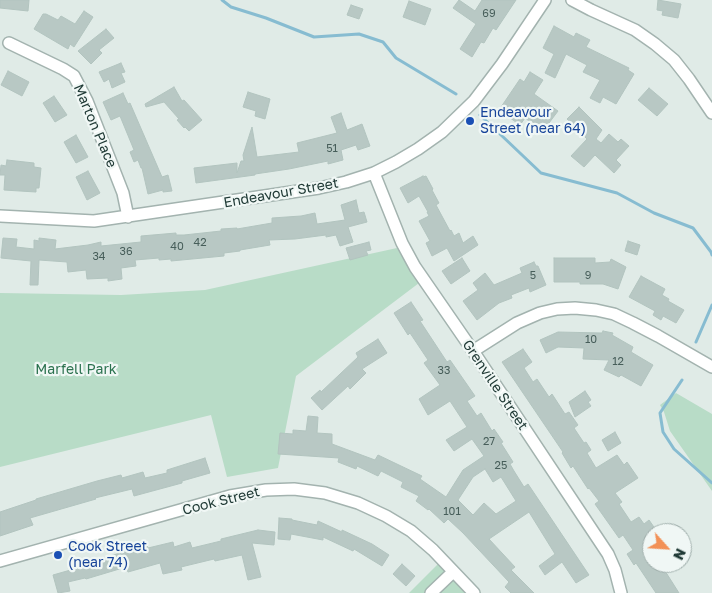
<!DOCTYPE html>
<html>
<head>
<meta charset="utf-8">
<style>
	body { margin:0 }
	#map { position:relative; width:712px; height:593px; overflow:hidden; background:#e0ebe7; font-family:"Golos Text",sans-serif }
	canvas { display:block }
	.north { position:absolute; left:642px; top:523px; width:50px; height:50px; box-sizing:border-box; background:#f0f7f5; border:1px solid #9daca9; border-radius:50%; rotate:116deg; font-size:14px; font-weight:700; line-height:20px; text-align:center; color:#213b37 }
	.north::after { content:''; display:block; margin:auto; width:18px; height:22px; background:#f29157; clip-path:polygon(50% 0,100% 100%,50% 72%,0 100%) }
</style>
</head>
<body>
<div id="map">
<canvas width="712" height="593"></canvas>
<div class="north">N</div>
</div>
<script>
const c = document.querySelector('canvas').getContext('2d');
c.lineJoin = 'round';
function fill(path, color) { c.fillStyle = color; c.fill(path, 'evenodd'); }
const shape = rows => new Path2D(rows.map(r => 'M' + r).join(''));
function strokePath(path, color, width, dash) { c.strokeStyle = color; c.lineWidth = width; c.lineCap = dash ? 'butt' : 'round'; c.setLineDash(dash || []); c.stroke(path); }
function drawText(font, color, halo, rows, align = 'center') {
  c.font = font + ' "Golos Text",sans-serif'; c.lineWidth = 4.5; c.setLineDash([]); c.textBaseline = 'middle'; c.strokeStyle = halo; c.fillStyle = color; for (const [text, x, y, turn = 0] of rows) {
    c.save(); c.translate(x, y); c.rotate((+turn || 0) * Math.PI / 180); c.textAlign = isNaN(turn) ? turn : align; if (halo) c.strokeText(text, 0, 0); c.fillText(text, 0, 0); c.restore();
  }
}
fill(shape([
	[397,248,419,283,296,376,278,468,227,477,211,415,0,467,0,293,121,295,205,290],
	[676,393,712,414,712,491,670,431,664,412,660,405],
	[442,560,475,593,409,593]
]), '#b8dcc7');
strokePath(shape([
	[222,0,231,7,266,18,314,37,359,34,383,42,396,58,456,94],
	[480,115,541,173,617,193,654,213,693,228,711,252,712,255],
	[696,342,712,305],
	[682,380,660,413,663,432,674,449,712,483]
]), '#87bcd1', 3);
const building = shape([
	[0,0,29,0,28,11,0,8,0,0],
	[459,0,475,11,482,0,516,0,496,30,493,28,484,43,481,42,472,57,460,49,476,24,453,8,459,0],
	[658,0,681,4,678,18,662,15,663,11,657,10,658,0],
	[409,1,431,9,425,25,403,17,409,1],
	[351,5,363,9,359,19,347,15,351,5],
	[84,11,93,17,74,47,70,44,68,49,34,29,43,14,46,14,58,20,61,16,75,24,84,11],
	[554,26,574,37,576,33,590,40,586,47,629,68,628,70,634,74,616,104,603,97,600,103,590,98,600,80,583,72,587,65,566,54,555,78,545,73,554,54,543,48,554,26],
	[106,29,114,38,99,50,102,53,91,64,78,51,106,29],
	[121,63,125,72,121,73,125,82,112,88,109,79,104,82,99,72,121,63],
	[8,71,29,82,22,96,1,85,8,71],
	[530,72,543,80,534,94,558,111,543,131,525,118,520,125,499,110,520,79,524,82,530,72],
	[174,87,182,101,184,100,202,120,189,131,185,127,184,128,177,120,179,119,164,102,146,107,145,104,174,87],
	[649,88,668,104,657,116,638,100,649,88],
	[248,92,270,99,265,119,255,116,256,111,243,107,248,92],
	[123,93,128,104,130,103,162,177,168,175,172,191,163,192,163,190,148,194,142,168,141,168,138,160,134,162,130,152,134,150,120,116,111,120,103,102,123,93],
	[54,96,67,115,55,122,43,103,54,96],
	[579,107,602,130,596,139,601,143,609,134,618,142,621,139,629,146,616,160,621,165,614,173,595,155,584,167,571,156,587,139,567,119,579,107],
	[341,113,347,130,362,124,370,146,358,150,356,145,341,150,343,160,328,164,328,161,289,169,255,174,255,175,196,183,194,168,237,163,237,173,241,161,244,161,243,155,252,127,257,157,299,152,297,143,337,133,331,117,341,113],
	[76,135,88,157,76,163,64,142,76,135],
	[7,160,34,163,34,167,41,168,39,188,36,188,36,192,4,190,5,175,0,175,1,165,6,166,7,160],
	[88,171,100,193,87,200,76,177,88,171],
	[423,176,423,177,426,176,433,189,432,190,439,203,436,205,450,231,451,230,454,236,459,233,463,243,473,236,478,245,454,261,447,248,432,256,426,243,430,241,419,221,429,216,427,212,428,212,419,196,408,203,400,188,423,176],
	[356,200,359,213,364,212,367,222,348,227,353,242,340,246,336,235,326,237,326,235,295,239,269,240,270,245,240,250,240,251,224,253,224,256,171,261,171,259,159,260,159,258,135,260,136,266,121,268,122,279,108,281,108,278,87,279,86,270,68,272,67,262,39,260,38,285,30,285,31,261,1,258,3,238,17,239,16,247,34,249,34,240,39,241,39,238,56,240,55,249,88,245,101,242,101,246,141,242,141,236,176,233,176,235,184,235,221,231,221,229,237,228,237,229,272,223,272,218,301,216,315,213,317,224,345,220,341,205,356,200],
	[628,241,640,245,637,255,625,251,628,241],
	[369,242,371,250,366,251,368,255,350,260,346,248,369,242],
	[462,258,470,271,451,284,442,271,462,258],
	[554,258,595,258,595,263,610,262,611,259,626,267,618,289,603,284,580,284,580,282,554,282,554,258],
	[534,262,536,266,538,266,546,285,530,292,529,288,511,295,512,298,499,303,477,320,463,301,478,290,473,283,485,273,494,285,522,273,520,268,534,262],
	[641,276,665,289,662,295,669,299,668,301,684,310,676,323,663,316,661,320,653,315,655,311,629,297,641,276],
	[411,302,423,320,420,321,447,362,450,360,475,396,467,401,477,416,481,413,492,431,494,429,503,442,501,443,513,462,510,464,514,471,524,487,528,484,589,575,576,583,562,562,545,575,539,566,555,554,529,512,489,539,515,567,511,570,534,593,511,593,505,587,509,582,463,533,448,519,444,523,429,509,428,510,416,501,419,496,401,487,403,482,381,471,378,476,357,466,356,469,338,462,339,458,278,454,280,433,293,434,293,430,306,431,308,416,318,417,317,433,332,434,332,444,375,460,378,455,422,476,420,479,446,497,463,470,484,456,472,439,454,451,446,440,467,427,450,401,428,415,419,399,440,385,424,363,428,360,410,333,408,335,394,313,411,302],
	[485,469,493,482,501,477,516,501,496,514,484,503,473,515,458,500,473,477,485,469],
	[603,331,613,333,612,335,633,347,631,352,653,365,641,386,621,375,619,377,604,370,609,360,583,359,584,348,558,347,546,353,540,340,558,332,602,333,603,331],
	[378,339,387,353,362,369,366,373,350,389,348,386,322,410,311,398,320,390,321,392,358,357,356,353,378,339],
	[523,349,532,362,524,368,533,382,537,379,549,397,552,394,565,414,569,412,578,425,574,428,584,443,586,442,591,450,587,453,596,468,617,455,624,465,627,462,638,478,615,493,622,502,619,504,631,522,639,517,644,524,649,520,656,530,644,539,652,552,652,563,660,563,679,593,656,593,636,563,634,565,627,554,633,550,623,535,619,538,595,504,599,501,589,488,588,489,573,466,571,468,562,453,563,452,502,362,523,349],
	[585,391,591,400,588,402,591,406,575,417,569,402,585,391],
	[615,432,621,443,608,451,602,440,615,432],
	[205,458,210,473,182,481,182,483,134,496,132,489,95,498,96,499,30,518,33,525,0,536,0,512,36,500,36,499,97,481,121,475,122,478,143,472,145,478,167,473,167,470,205,458],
	[279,518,292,519,292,520,317,525,318,521,342,532,342,530,372,544,389,555,382,566,354,549,353,551,323,537,323,540,291,534,290,540,278,539,279,518],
	[258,530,275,532,274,545,252,543,261,577,248,580,242,555,215,561,214,559,181,567,182,570,163,574,160,563,128,572,126,567,86,579,85,578,68,582,70,591,58,593,53,575,74,569,73,567,100,560,100,559,147,545,148,548,173,542,174,547,190,542,192,548,221,541,221,539,258,530],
	[402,564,415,576,406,586,393,574,402,564]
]);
fill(building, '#b8c8c4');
strokePath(building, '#b2c4bf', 1);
const minor = shape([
	[572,0,591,10,635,30,655,44,674,60,689,79,712,113],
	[9,43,63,69,74,76,87,101,123,193,128,217],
	[374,173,402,243,415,267,473,351,608,554,615,570,621,593],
	[0,216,94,221,319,188,346,182,374,173,396,162,418,149,442,132,474,101,502,64,545,0],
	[473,351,517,323,540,313,557,309,575,308,596,310,614,314,633,323,658,336,712,367],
	[0,561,230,496,266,490,294,489,325,493,358,503,386,516,411,531,433,550,474,593],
	[431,593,453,572]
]);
strokePath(minor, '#a3b3af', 14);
strokePath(minor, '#fff', 11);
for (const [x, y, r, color] of [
	[470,121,5,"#1a4fb4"],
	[58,555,5,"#1a4fb4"]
]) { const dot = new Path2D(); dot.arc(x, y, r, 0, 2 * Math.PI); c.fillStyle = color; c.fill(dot); strokePath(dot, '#f0f7f5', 2); }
drawText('11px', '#475e5a', null, [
	["69",489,14],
	["51",332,149],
	["42",200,243],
	["40",177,247],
	["36",126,252],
	["34",99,257],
	["5",533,276],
	["9",588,276],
	["10",591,340],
	["12",618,362],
	["33",444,371],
	["27",489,442],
	["25",501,466],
	["101",452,512]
]);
drawText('14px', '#164399', '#f0f7f5', [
	["Endeavour",480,113],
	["Street (near 64)",480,129],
	["Cook Street",68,547],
	["(near 74)",68,563]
], 'left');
drawText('14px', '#213b37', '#f0f7f5', [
	["Marton Place",95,126,67],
	["Endeavour Street",281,193,-10],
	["Grenville Street",495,385,56],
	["Cook Street",221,501,-14]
]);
drawText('14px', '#2b724f', '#f0f7f5', [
	["Marfell Park",76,370]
]);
</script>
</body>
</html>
